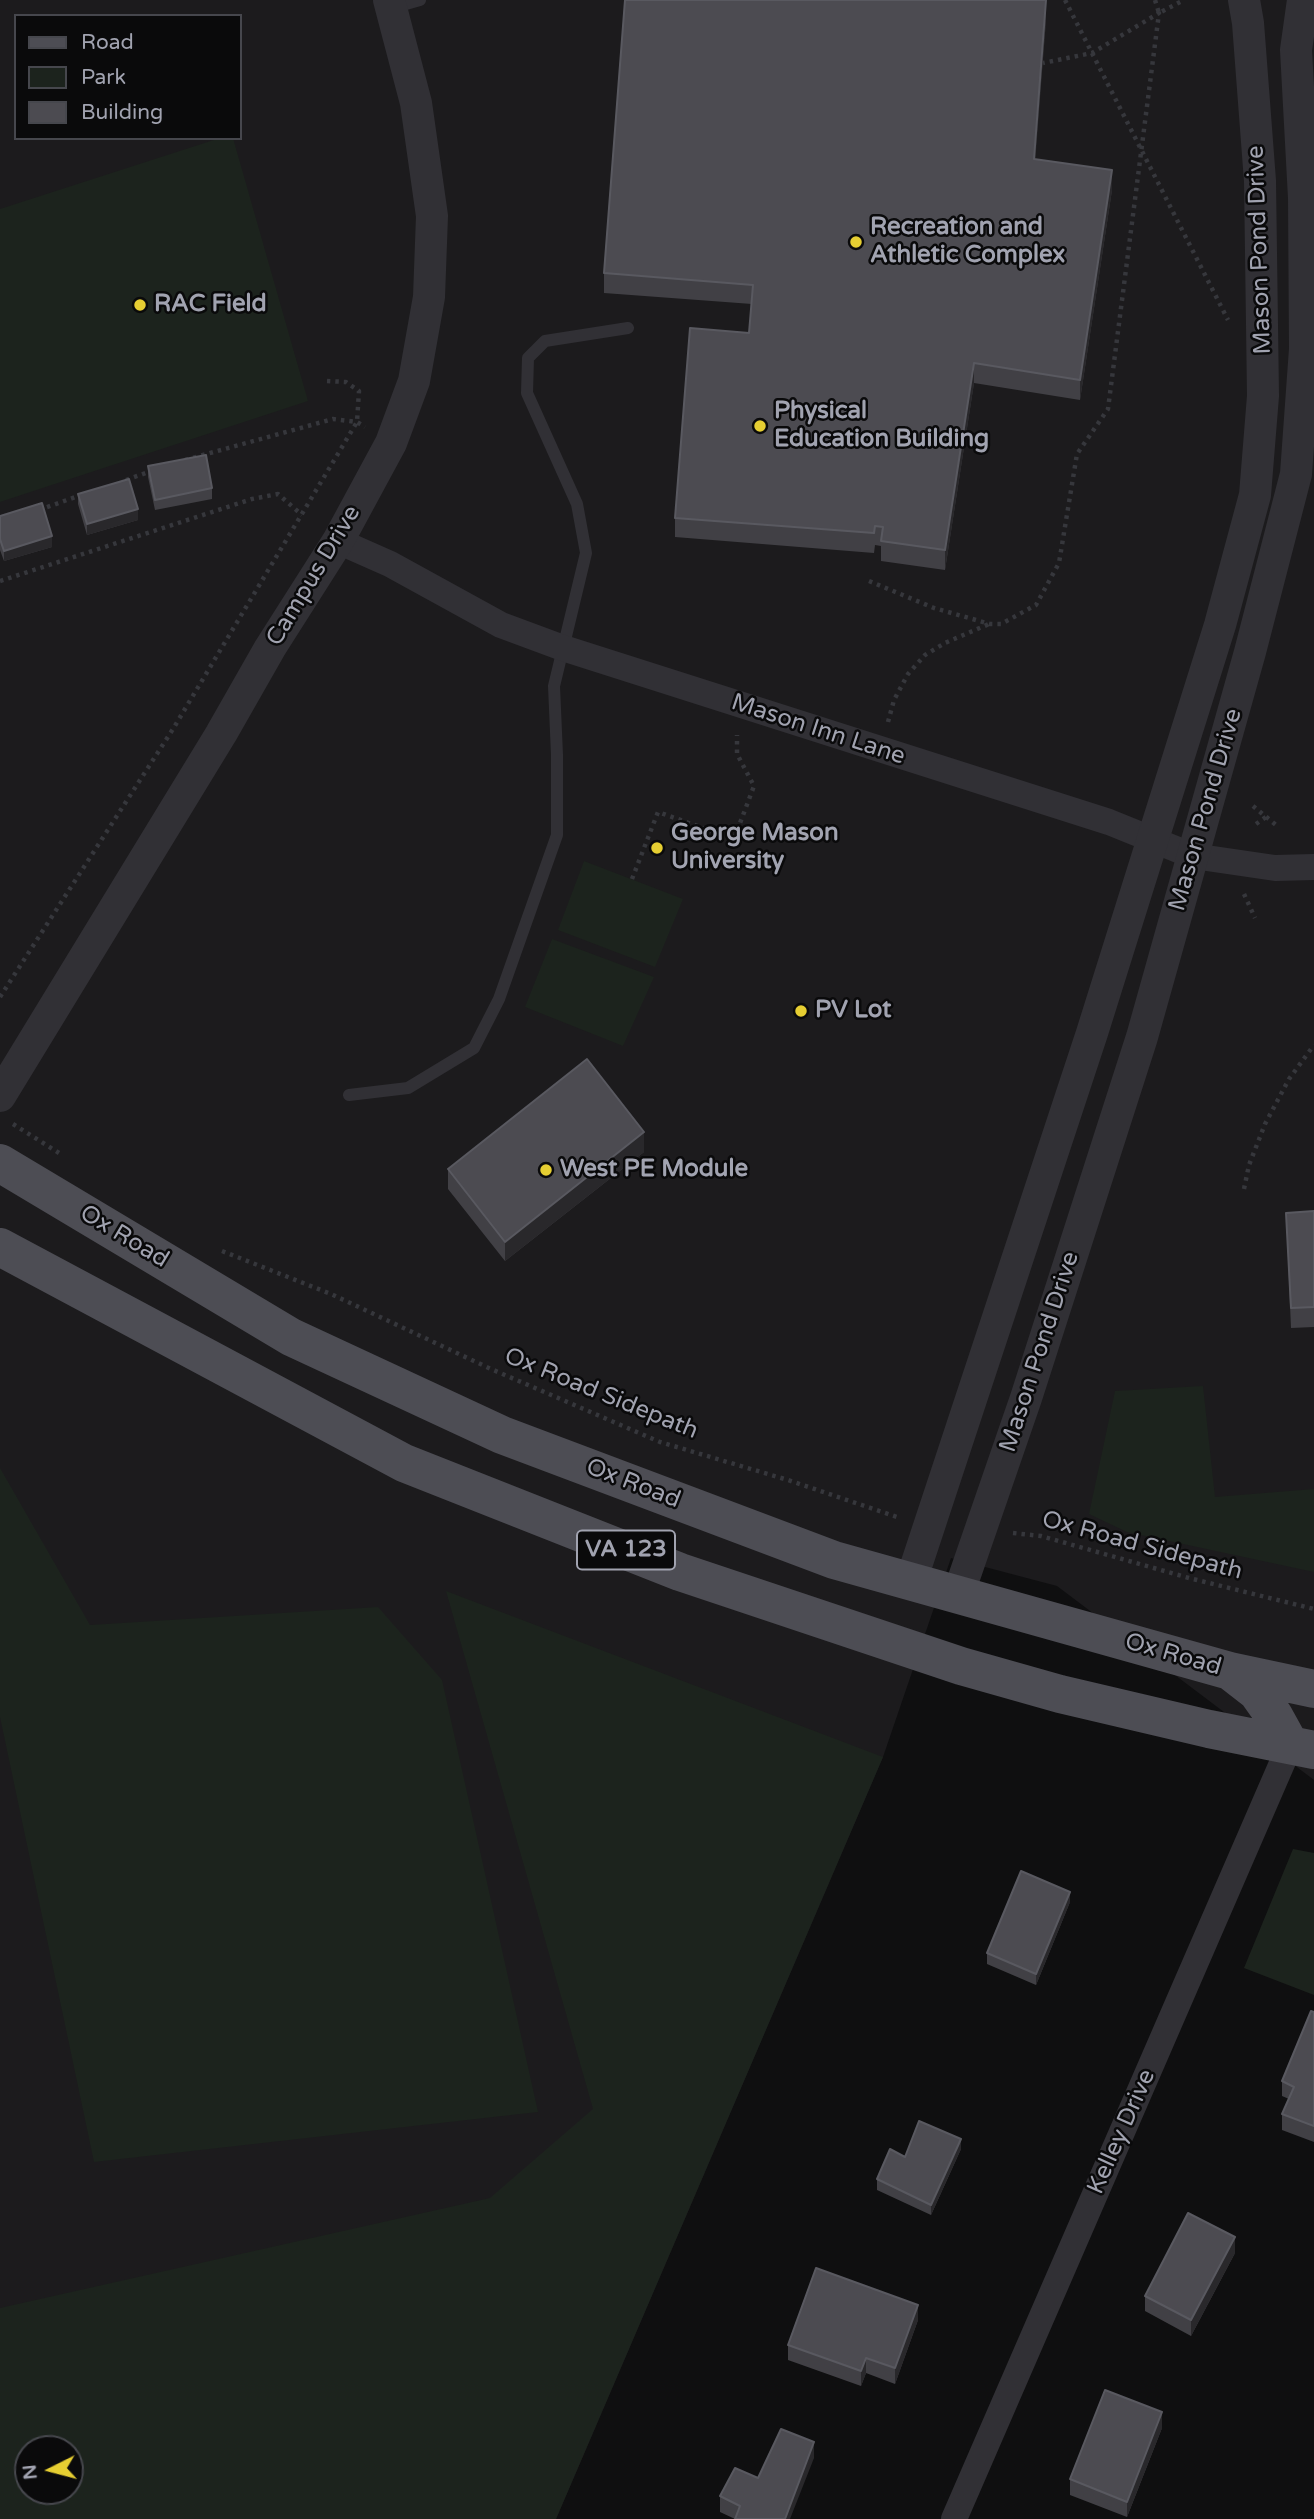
<!DOCTYPE html>
<html>
<head>
<meta charset="utf-8">
<style>
	body { margin:0 }
	#map { position:relative; width:1314px; height:2519px; overflow:hidden; background:#0f0f10; font-family:"Varela Round",sans-serif }
	canvas { display:block }
	.legend { position:absolute; left:14px; top:14px; width:228px; height:126px; box-sizing:border-box; background:#0a0a0b; border:2px solid #46474d; margin:0; padding:9px 12px; list-style:none; font-size:21px; color:#a1a3b0 }
	.legend li { display:flex; align-items:center; gap:14px; height:35px }
	.legend b { width:35px; border:2px solid #46474d }
	.north { position:absolute; left:14px; top:2435px; width:70px; height:70px; box-sizing:border-box; background:#0a0a0b; border:2px solid #46474d; border-radius:50%; rotate:264deg; font-size:19px; font-weight:700; line-height:28px; text-align:center; color:#a1a3b0 }
	.north::after { content:''; display:block; margin:auto; width:24px; height:32px; background:#e6ce32; clip-path:polygon(50% 0,100% 100%,50% 72%,0 100%) }
</style>
</head>
<body>
<div id="map">
<canvas width="1314" height="2519"></canvas>
<ul class="legend">
<li><b style="height:9px;background:#4d4d54"></b>Road</li>
<li><b style="height:19px;background:#1c231d"></b>Park</li>
<li><b style="height:19px;background:#4c4b51"></b>Building</li>
</ul>
<div class="north">N</div>
</div>
<script>
const c = document.querySelector('canvas').getContext('2d');
c.lineJoin = 'round';
function fill(path, color) { c.fillStyle = color; c.fill(path, 'evenodd'); }
const shape = rows => new Path2D(rows.map(r => 'M' + r).join(''));
function strokePath(path, color, width, dash) { c.strokeStyle = color; c.lineWidth = width; c.lineCap = dash ? 'butt' : 'round'; c.setLineDash(dash || []); c.stroke(path); }
function drawText(font, color, halo, rows, align = 'center') {
  c.font = font + ' "Varela Round",sans-serif'; c.lineWidth = 5; c.setLineDash([]); c.textBaseline = 'middle'; c.strokeStyle = halo; c.fillStyle = color; for (const [text, x, y, turn = 0] of rows) {
    c.save(); c.translate(x, y); c.rotate((+turn || 0) * Math.PI / 180); c.textAlign = isNaN(turn) ? turn : align; if (halo) c.strokeText(text, 0, 0); c.fillText(text, 0, 0); c.restore();
  }
}
fill(shape([
	[0,0,1314,0,1314,1780,1057,1586,951,1558,883,1757,556,2519,0,2519],
	[16,16,240,16,240,138,16,138],
	[28,2449,70,2449,70,2491,28,2491]
]), '#1c1b1d');
fill(shape([
	[220,138,233,138,308,401,0,502,0,209],
	[584,861,683,899,655,967,558,930],
	[552,939,654,977,623,1046,525,1007],
	[1203,1386,1215,1497,1314,1489,1314,1572,1127,1532,1089,1514,1115,1391],
	[0,1468,90,1625,378,1607,442,1680,538,2112,94,2162,0,1717],
	[446,1591,883,1757,556,2519,0,2519,0,2308,490,2198,593,2109],
	[28,2449,70,2449,70,2491,28,2491],
	[1293,1849,1314,1853,1314,1995,1244,1968]
]), '#1c231d');
strokePath(shape([
	[1065,0,1228,320],
	[1155,0,1159,13,1184,0],
	[185,460,333,419,357,422,365,427],
	[126,480,154,470],
	[39,510,81,495],
	[0,581,252,499,278,494,302,515],
	[869,581,934,608,990,624,1001,624,1036,605,1059,563,1077,454,1108,409,1159,13,1092,53,1043,63],
	[888,722,894,700,908,674,925,655,945,643,989,624],
	[1253,806,1276,825],
	[1256,824,1266,817],
	[632,879,658,812,734,839,754,786,737,754,737,735],
	[1244,894,1255,918],
	[0,997,173,729,357,422,359,391,346,382,327,381],
	[13,1124,59,1153],
	[1244,1189,1249,1165,1265,1124,1289,1079,1314,1045],
	[222,1251,331,1294,491,1369,660,1442,788,1480,900,1518],
	[1013,1533,1041,1536,1189,1578,1314,1609]
]), '#36373c', 4.5, [3.5, 5]);
strokePath(shape([
	[392,8,420,0],
	[349,1095,408,1088,474,1048,499,999,557,835,557,755,554,686,586,553,577,504,527,393,528,358,545,341,628,328]
]), '#313035', 12);
strokePath(shape([
	[338,541,390,564,501,625,563,648,1109,822,1193,856,1275,868,1314,867],
	[954,2519,1290,1745]
]), '#313035', 26);
strokePath(shape([
	[0,1096,221,734,270,648,338,541,391,443,414,381,429,297,432,216,416,103,389,0],
	[911,1581,1092,1033,1220,625,1255,495,1263,396,1260,181,1248,23,1244,0],
	[958,1595,1026,1398,1142,1037,1250,652,1296,474,1305,349,1304,198,1296,50,1303,0]
]), '#313035', 32);
strokePath(shape([
	[0,1163,291,1337,502,1435,834,1560,1230,1671,1314,1689],
	[0,1247,404,1463,680,1572,961,1666,1060,1694,1209,1729,1314,1750],
	[1230,1671,1257,1692,1274,1716,1290,1745]
]), '#4d4d54', 38);
fill(shape([
	[1046,20,1035,159,1112,190,1080,400,974,383,945,570,881,561,881,546,875,545,874,553,675,537,675,518,749,333,752,304,604,293,604,273],
	[148,466,212,488,212,499,155,510,148,477],
	[78,494,138,520,87,535,78,504],
	[0,516,52,547,4,561,0,550],
	[644,1152,505,1261,448,1189,448,1169],
	[1314,1211,1314,1327,1291,1328,1286,1213],
	[1070,1902,1036,1985,987,1964,987,1953],
	[1314,2012,1314,2142,1282,2130,1282,2114,1289,2099,1282,2096,1282,2081],
	[961,2149,931,2215,877,2190,877,2179,905,2157],
	[1235,2253,1191,2336,1145,2311,1145,2296],
	[918,2320,895,2384,866,2373,861,2386,788,2360,788,2345],
	[1162,2428,1127,2517,1070,2495,1070,2479],
	[814,2458,735,2519,720,2512,720,2496,758,2478]
]), '#414045');
fill(shape([
	[1046,0,1046,20,1034,179,1034,159],
	[1112,170,1112,190,1080,400,1080,380],
	[974,363,974,383,945,570,945,550],
	[138,509,138,520,87,535,87,524],
	[52,536,52,547,4,561,4,551],
	[644,1132,644,1152,505,1261,505,1242],
	[1070,1892,1070,1902,1036,1985,1036,1974],
	[961,2139,961,2149,931,2215,931,2205],
	[1235,2237,1235,2253,1191,2336,1191,2320],
	[918,2305,918,2320,895,2384,895,2368],
	[866,2358,866,2373,861,2386,861,2371],
	[1162,2412,1162,2428,1127,2517,1127,2502],
	[814,2442,814,2458,790,2519,785,2519]
]), '#29282b');
const building = shape([
	[625,0,1046,0,1034,159,1112,170,1080,380,974,363,945,550,881,541,883,527,875,526,874,533,675,518,690,328,749,333,753,285,604,273,625,0],
	[206,455,212,488,155,500,148,466,206,455],
	[129,479,138,509,87,524,78,494,129,479],
	[42,503,52,536,4,551,0,539,0,516,42,503],
	[587,1059,644,1132,505,1242,448,1169,587,1059],
	[1314,1211,1314,1307,1291,1308,1286,1213,1314,1211],
	[1021,1871,1070,1892,1036,1974,987,1953,1021,1871],
	[1311,2011,1314,2012,1314,2126,1282,2114,1294,2087,1282,2081,1311,2011],
	[919,2121,961,2139,931,2205,877,2179,890,2149,905,2157,919,2121],
	[1188,2213,1235,2237,1191,2320,1145,2296,1188,2213],
	[816,2268,918,2305,895,2368,866,2358,861,2371,788,2345,816,2268],
	[1105,2390,1162,2412,1127,2502,1070,2479,1105,2390],
	[781,2429,814,2442,785,2519,735,2519,740,2506,720,2496,735,2468,758,2478,781,2429]
]);
fill(building, '#4c4b51');
strokePath(building, '#595960', 2);
for (const [x, y, r, color] of [
	[856,242,7,"#e6ce32"],
	[140,305,7,"#e6ce32"],
	[760,426,7,"#e6ce32"],
	[657,848,7,"#e6ce32"],
	[801,1011,7,"#e6ce32"],
	[546,1170,7,"#e6ce32"]
]) { const dot = new Path2D(); dot.arc(x, y, r, 0, 2 * Math.PI); c.fillStyle = color; c.fill(dot); strokePath(dot, '#0a0a0b', 2.5); }
for (const [x, y, w] of [
	[626,1550,98]
]) { const box = new Path2D(); box.roundRect(x - w / 2, y - 19.5, w, 39, 5); c.fillStyle = '#0a0a0b'; c.fill(box); strokePath(box, '#a1a3b0', 2); }
drawText('bold 23px', '#a1a3b0', null, [
	["VA 123",626,1550]
]);
drawText('bold 24px', '#a1a3b0', '#0a0a0b', [
	["Recreation and",870,228],
	["Athletic Complex",870,256],
	["RAC Field",154,305],
	["Physical",774,412],
	["Education Building",774,440],
	["George Mason",671,834],
	["University",671,862],
	["PV Lot",815,1011],
	["West PE Module",560,1170]
], 'left');
drawText('24px', '#a1a3b0', '#0a0a0b', [
	["Mason Pond Drive",1260,250,-92],
	["Campus Drive",314,576,-59],
	["Mason Inn Lane",818,730,18],
	["Mason Pond Drive",1206,810,-74],
	["Ox Road",124,1237,31],
	["Mason Pond Drive",1040,1352,-72],
	["Ox Road Sidepath",601,1394,22],
	["Ox Road",633,1484,21],
	["Ox Road Sidepath",1142,1546,15],
	["Ox Road",1173,1655,16],
	["Kelley Drive",1122,2132,-66]
]);
</script>
</body>
</html>
